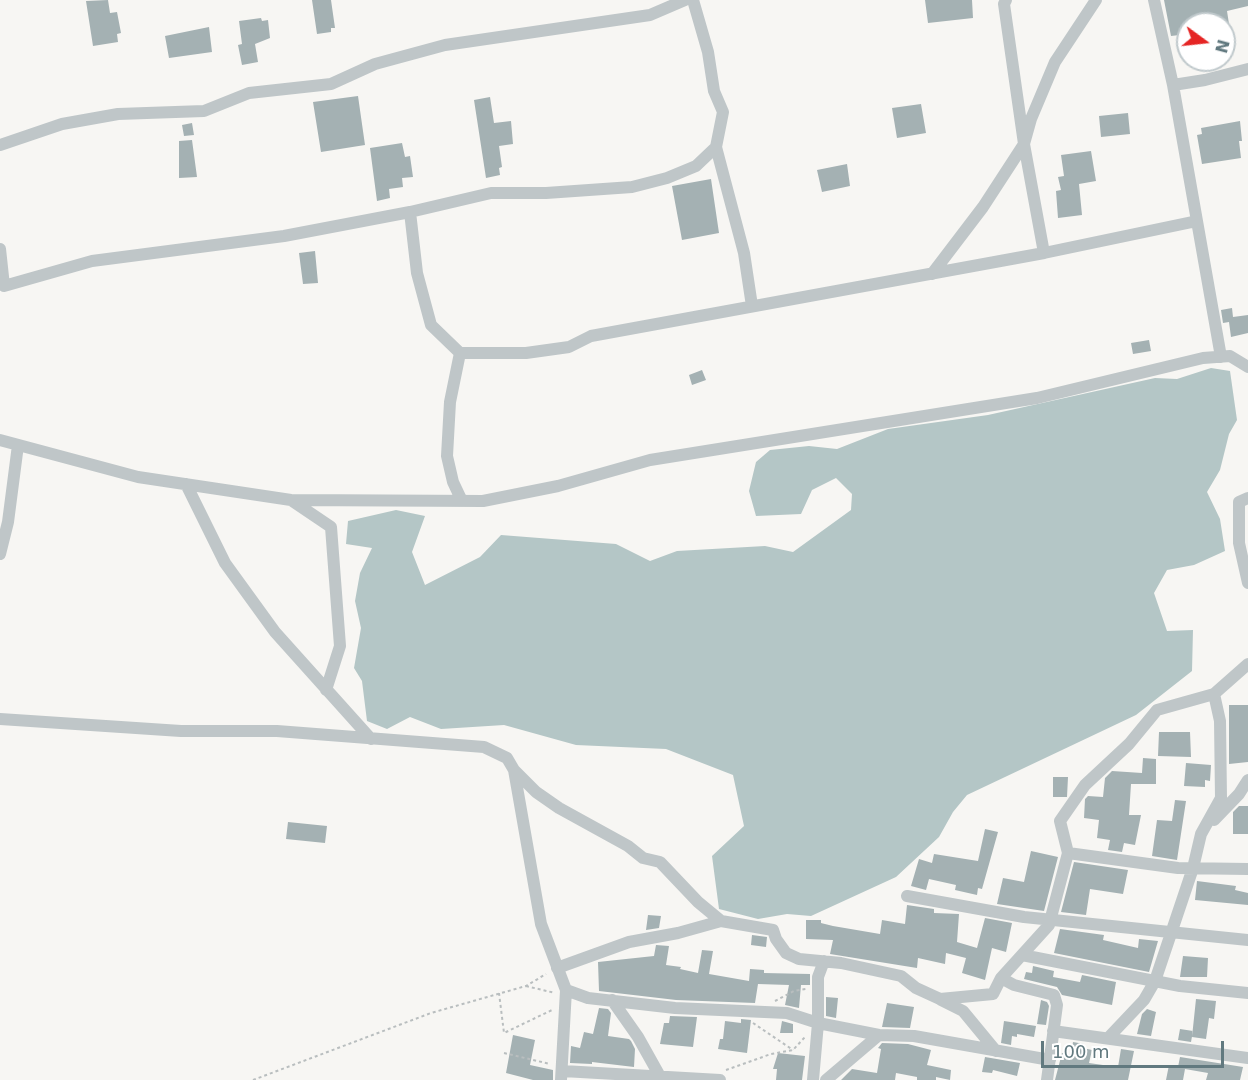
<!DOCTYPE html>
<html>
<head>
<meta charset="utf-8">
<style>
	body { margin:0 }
	#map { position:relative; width:1248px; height:1080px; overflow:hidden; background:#f7f6f3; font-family:"DejaVu Sans",sans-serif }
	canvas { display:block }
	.north { position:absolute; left:1176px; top:12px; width:60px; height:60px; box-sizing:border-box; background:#fff; border:2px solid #c0c9cc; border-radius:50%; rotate:105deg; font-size:16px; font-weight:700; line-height:24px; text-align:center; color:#61797f }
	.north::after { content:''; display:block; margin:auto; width:21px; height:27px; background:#e52524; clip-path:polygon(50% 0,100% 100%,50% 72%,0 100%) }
	.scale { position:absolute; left:1041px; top:1041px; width:183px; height:27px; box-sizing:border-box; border:3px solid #61797f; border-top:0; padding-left:8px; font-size:18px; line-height:21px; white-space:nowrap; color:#61797f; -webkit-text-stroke:4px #fff; paint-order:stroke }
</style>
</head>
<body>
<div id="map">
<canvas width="1248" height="1080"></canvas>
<div class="north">N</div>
<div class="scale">100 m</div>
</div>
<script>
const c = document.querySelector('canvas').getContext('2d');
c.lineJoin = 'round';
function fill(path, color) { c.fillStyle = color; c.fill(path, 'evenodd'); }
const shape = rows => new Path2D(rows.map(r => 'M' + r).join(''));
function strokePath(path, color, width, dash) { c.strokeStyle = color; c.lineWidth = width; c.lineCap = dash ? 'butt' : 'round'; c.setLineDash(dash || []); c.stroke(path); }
fill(shape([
	[1211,368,1230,371,1237,420,1229,434,1220,470,1207,492,1220,519,1225,551,1194,565,1167,570,1154,593,1167,631,1193,630,1192,671,1136,715,967,795,953,812,939,837,896,877,811,916,787,914,758,919,719,909,712,856,744,826,733,775,666,749,576,745,504,725,441,729,410,717,387,729,367,721,362,681,354,668,361,628,355,601,360,573,372,548,346,544,348,521,396,510,425,516,412,552,425,585,480,557,501,535,616,544,650,561,677,551,765,546,793,552,851,510,852,494,836,478,812,490,801,514,756,516,749,491,756,462,770,450,809,446,837,449,888,429,988,415,1155,378,1177,379]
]), '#b4c6c6');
fill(shape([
	[108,0,110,13,117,12,121,33,117,34,118,42,93,46,86,1],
	[312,0,331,0,335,28,331,28,331,32,317,34],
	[925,0,972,0,973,18,928,23],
	[1164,0,1248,0,1248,6,1227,11,1229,24,1188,24,1188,34,1171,36],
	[261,18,262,21,268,20,270,38,255,44,258,62,242,65,238,45,242,44,239,21],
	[209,27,212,52,169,58,165,36],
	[358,96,365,145,321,152,313,102],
	[490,97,494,123,511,121,513,144,499,146,502,167,499,168,500,175,486,178,474,100],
	[921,104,926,133,897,138,892,108],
	[1128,113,1130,134,1101,137,1099,116],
	[1240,121,1242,141,1239,141,1241,158,1202,164,1197,135,1202,134,1201,128],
	[192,123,194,135,184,136,182,125],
	[192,140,197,177,179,178,179,141],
	[402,143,405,157,410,156,413,177,402,178,403,187,389,189,390,198,377,201,370,148],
	[1091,151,1096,181,1079,184,1082,215,1058,218,1056,191,1061,190,1058,177,1064,176,1061,155],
	[847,164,850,186,822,192,817,170],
	[711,179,719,233,682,240,672,186],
	[315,251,318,283,303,284,299,253],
	[1232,308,1233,317,1248,315,1248,333,1231,337,1229,322,1223,323,1221,310],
	[1149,340,1151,351,1133,354,1131,343],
	[702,370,706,380,692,385,689,375],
	[1229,705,1248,705,1248,762,1229,764],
	[1159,732,1190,732,1191,757,1158,756],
	[1143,758,1156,759,1156,784,1131,784,1129,815,1141,815,1135,845,1124,843,1122,852,1108,850,1110,840,1097,838,1099,820,1084,818,1085,799,1088,796,1103,797,1105,778,1112,771,1142,773],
	[1186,763,1211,765,1210,781,1205,780,1205,787,1184,786],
	[1053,777,1068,777,1067,797,1053,797],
	[1175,800,1186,801,1177,860,1152,856,1157,820,1172,821],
	[1239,806,1248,806,1248,834,1233,834,1233,812],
	[288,822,327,826,325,843,286,839],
	[985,829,998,832,982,889,978,888,977,895,955,890,956,885,929,879,926,890,911,886,919,859,932,863,934,854,978,861],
	[1031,851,1058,857,1044,911,997,904,1003,878,1024,882],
	[1074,862,1128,870,1123,894,1090,889,1086,915,1061,912],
	[1197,881,1236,886,1235,890,1248,893,1248,905,1195,900],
	[907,905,934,909,934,913,959,914,957,942,977,948,985,918,1012,923,1006,952,992,948,985,980,962,973,966,958,946,953,945,964,918,958,917,968,830,954,833,940,806,939,806,920,821,920,821,923,833,926,880,934,882,920,905,924],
	[648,915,661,916,659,928,646,930],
	[1060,929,1104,935,1103,940,1138,948,1139,939,1158,941,1149,972,1054,953],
	[752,935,767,937,766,947,751,945],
	[656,945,669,946,666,965,681,967,680,969,698,973,702,950,713,951,709,974,749,981,750,969,764,970,764,973,810,974,810,985,801,985,799,1008,785,1005,789,985,758,984,755,1003,676,1000,599,991,598,962,654,956],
	[1183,956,1208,958,1207,977,1180,977],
	[1033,966,1054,971,1053,977,1080,982,1082,975,1116,982,1112,1005,1062,995,1057,987,1024,979,1026,972,1032,973],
	[826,997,838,998,836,1018,826,1016],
	[1196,999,1216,1001,1214,1019,1209,1018,1206,1039,1192,1037],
	[1041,1000,1047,1002,1049,1006,1046,1025,1037,1024],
	[887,1003,914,1007,910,1028,882,1027],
	[599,1008,608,1009,611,1013,608,1036,629,1039,631,1041,635,1049,634,1067,592,1062,592,1064,570,1063,571,1046,580,1048,584,1032,593,1034],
	[1147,1009,1156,1012,1151,1036,1137,1034,1142,1014],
	[670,1016,697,1017,693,1047,660,1044,664,1023,669,1023],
	[741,1019,751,1020,747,1053,718,1049,720,1039,723,1039,725,1021,741,1023],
	[782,1021,793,1024,793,1033,780,1033],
	[1004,1021,1036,1026,1034,1037,1017,1034,1017,1037,1012,1036,1011,1045,1001,1043],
	[1180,1029,1193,1031,1191,1042,1178,1040],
	[513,1035,535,1040,530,1065,553,1070,553,1080,533,1080,506,1073],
	[1073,1042,1084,1044,1083,1048,1092,1050,1089,1063,1110,1066,1118,1067,1121,1049,1134,1051,1128,1080,1055,1080,1062,1053,1071,1055],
	[882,1043,908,1044,931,1050,927,1065,951,1070,950,1080,936,1077,936,1080,917,1080,917,1077,896,1073,895,1080,841,1080,852,1069,877,1073,881,1049,878,1048],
	[778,1053,805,1056,802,1080,776,1080,777,1069,773,1069],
	[985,1057,1020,1063,1017,1076,993,1070,992,1073,982,1072],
	[1180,1057,1243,1067,1240,1080,1206,1080,1208,1073,1185,1069,1183,1080,1166,1080,1169,1065,1178,1067]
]), '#a4b1b3');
strokePath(shape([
	[526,986,555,993],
	[499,993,504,1033,552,1010],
	[775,1001,794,991,806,989],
	[753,1023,793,1050],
	[504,1053,550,1064],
	[726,1070,771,1054,793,1050,805,1037],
	[253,1080,431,1013,526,986,546,974]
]), '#b9bebf', 2, [3, 3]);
strokePath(shape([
	[1154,0,1173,85],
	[0,145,62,124,118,114,204,111,249,93,331,84,375,64,445,45,650,15,685,0],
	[716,147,744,253,752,306],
	[410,212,417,273,431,325,460,353,526,353,569,347,591,336,1044,253,1197,221],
	[0,249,4,286,92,261,284,236,410,212,491,193,546,193,632,187,667,178,696,166,716,147,723,112,714,91,708,52,693,0],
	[1044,253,1024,144,1031,119,1055,62,1096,0],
	[932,274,983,207,1024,144,1004,4,1006,0],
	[460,353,450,402,447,456,453,482,462,501],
	[1221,357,1173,85,1205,80,1248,69],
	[0,440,138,477,291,500,483,501,558,486,650,460,1037,398,1203,358,1230,356,1248,367],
	[186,484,225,563,275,632,371,739],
	[1248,498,1239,502,1239,543,1248,583],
	[291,500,331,527,340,646,326,690],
	[0,554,8,522,18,445],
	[0,719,181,731,277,731,484,747,507,758,514,770,541,924,566,990,588,998,675,1008,787,1013,818,1023,818,977,824,961],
	[514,770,536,792,559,808,628,846,643,858,660,862,698,902,721,921,773,930,776,939,786,953,799,959,841,963,901,976,916,988,940,999,993,994,1001,978],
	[1214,820,1239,794,1248,780],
	[1068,853,1178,868,1248,869],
	[907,896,1024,917,1248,940],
	[1022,955,1180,986,1248,993],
	[557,968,629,942,678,933,721,921],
	[612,1000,638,1037,662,1080],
	[941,1000,963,1011,996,1051],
	[1053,1031,1248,1058],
	[1109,1037,1144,1000,1155,981,1193,868,1201,834,1221,798,1220,721,1214,694],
	[563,1071,720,1080],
	[561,1080,566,990],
	[813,1080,818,1023,879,1035,914,1036,1050,1060],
	[826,1080,879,1035],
	[1047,1080,1057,1005,1054,995,1014,985,1001,978,1049,925,1068,853,1060,821,1085,785,1129,744,1157,710,1214,694,1248,664]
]), '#bfc6c8', 12);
</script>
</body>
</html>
